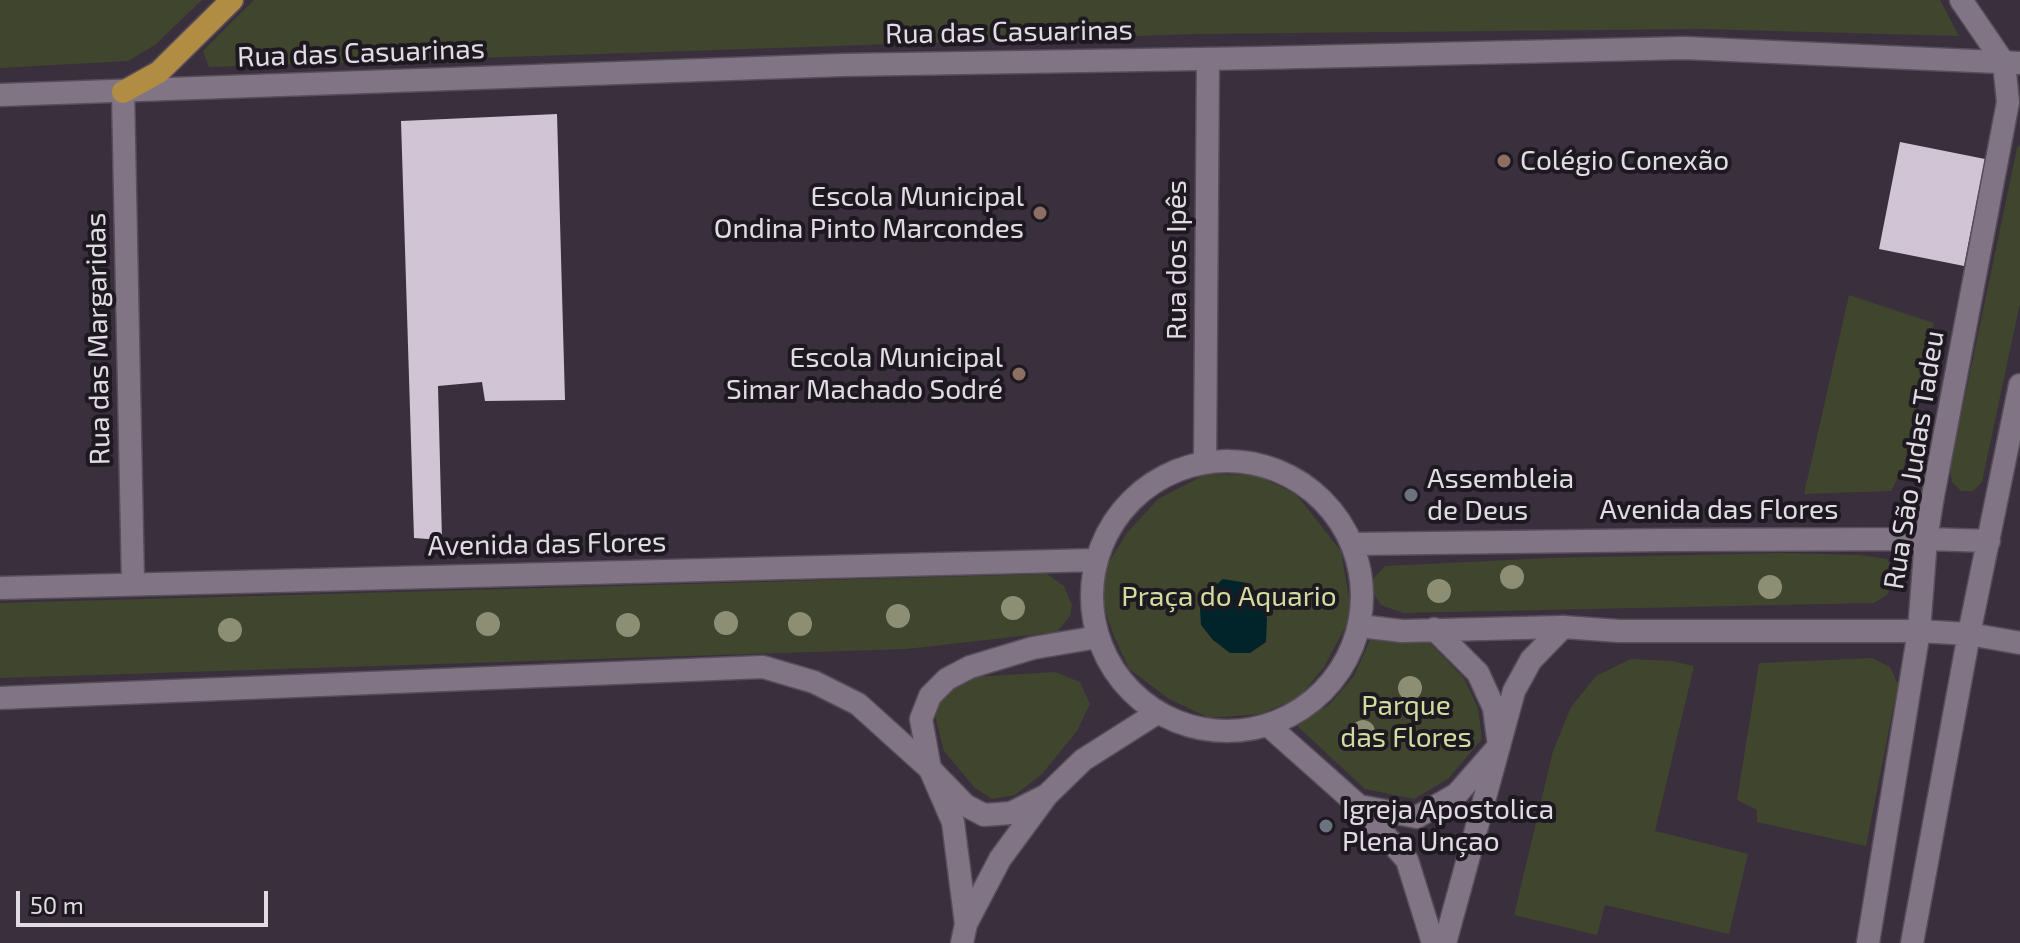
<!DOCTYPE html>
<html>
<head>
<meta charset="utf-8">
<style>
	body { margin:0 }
	#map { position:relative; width:2020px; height:943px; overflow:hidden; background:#392f3d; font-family:"Exo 2",sans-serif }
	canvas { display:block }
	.scale { position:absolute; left:16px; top:891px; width:252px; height:36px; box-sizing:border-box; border:4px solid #e1dbe4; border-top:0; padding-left:10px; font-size:24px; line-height:28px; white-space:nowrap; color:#e1dbe4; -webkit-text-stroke:6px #1e1920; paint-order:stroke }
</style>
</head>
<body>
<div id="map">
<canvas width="2020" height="943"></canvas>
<div class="scale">50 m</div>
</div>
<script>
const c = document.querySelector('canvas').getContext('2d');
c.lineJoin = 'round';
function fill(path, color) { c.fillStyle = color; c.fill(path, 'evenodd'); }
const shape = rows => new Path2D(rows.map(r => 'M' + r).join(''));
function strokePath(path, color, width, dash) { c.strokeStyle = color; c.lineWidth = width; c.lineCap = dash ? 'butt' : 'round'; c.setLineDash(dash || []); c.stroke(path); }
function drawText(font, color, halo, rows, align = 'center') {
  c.font = font + ' "Exo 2",sans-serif'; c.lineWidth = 8; c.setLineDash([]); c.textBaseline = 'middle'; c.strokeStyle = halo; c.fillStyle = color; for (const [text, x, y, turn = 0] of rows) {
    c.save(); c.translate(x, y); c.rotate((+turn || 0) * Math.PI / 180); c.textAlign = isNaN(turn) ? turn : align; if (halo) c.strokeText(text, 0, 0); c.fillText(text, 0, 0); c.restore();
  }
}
fill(shape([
	[0,0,202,0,155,45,128,61,0,68],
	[254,0,1940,0,1959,36,1702,29,1194,34,209,67,203,51],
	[2020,145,2020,303,1982,482,1973,491,1961,491,1952,482,1950,468,2017,148],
	[1849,295,1934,323,1904,466,1891,491,1804,494],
	[1206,474,1256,475,1296,494,1341,551,1350,603,1348,622,1324,667,1300,697,1261,714,1210,718,1169,699,1129,669,1114,636,1101,599,1107,565,1127,533,1158,499],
	[1780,553,1860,555,1887,559,1896,574,1887,595,1874,603,1403,613,1381,605,1372,591,1373,579,1385,566,1550,558],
	[1047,574,1064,586,1072,605,1070,616,1057,632,907,649,0,678,0,603],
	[1370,640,1404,643,1428,641,1464,678,1478,708,1482,739,1448,779,1414,799,1365,789,1294,723,1329,705,1354,676],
	[1872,658,1890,667,1898,684,1866,846,1757,822,1757,810,1737,800,1759,663],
	[1631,659,1671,661,1694,666,1655,831,1748,854,1729,934,1605,905,1597,935,1514,915,1553,751,1571,707,1596,676],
	[1055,672,1080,682,1090,704,1077,731,1042,774,1015,795,992,799,975,788,944,751,935,716,944,693,974,677]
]), '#40452e');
fill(shape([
	[1223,579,1247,583,1263,598,1267,619,1266,642,1250,653,1230,653,1213,640,1201,625,1200,608,1207,593]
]), '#00242a');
fill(shape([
	[557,114,565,400,485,401,482,382,438,386,442,540,414,538,401,121],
	[1900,142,1985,159,1964,266,1879,249]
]), '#d1c4d5');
const minor = shape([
	[123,92,133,584],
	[1205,462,1208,59],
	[1360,626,1402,631,1563,627],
	[1434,629,1478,673,1494,708,1499,746,1445,943],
	[1969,634,2020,643],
	[1359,806,1407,860,1433,943],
	[966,924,953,822,930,769,921,719,930,696,947,679,970,667,1033,648,1098,637],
	[962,943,966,924,1000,859,1047,795]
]);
const tertiary = shape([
	'1092 596a135 135 0 1 1 270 0a135 135 0 1 1-270 0Z',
	[1353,544,1666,540,1926,539,1989,541],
	[0,588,1096,560],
	[0,698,763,667,814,682,858,704,930,769,965,805,984,815,1011,813,1047,795,1083,760,1157,713],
	[1269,726,1359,806,1417,817,1457,794,1499,746,1514,691,1531,660,1563,627,1619,631,1919,631,1969,634],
	[1868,943,1919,631,1926,539,1933,496,2008,102,2004,63,1961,0],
	[1912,943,1969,634,2020,385]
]);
const secondary = shape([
	[0,95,843,65,1261,58,1685,48,2020,63]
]);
const trunk = shape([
	[123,92,159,72,232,0]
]);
strokePath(minor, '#574e5a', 25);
strokePath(tertiary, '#574e5a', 25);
strokePath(secondary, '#574e5a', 25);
strokePath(trunk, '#574e5a', 25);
strokePath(minor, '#817585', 22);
strokePath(tertiary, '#817585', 22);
strokePath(secondary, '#817585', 22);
strokePath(trunk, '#b08d42', 22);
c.fillStyle = '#8c8f73';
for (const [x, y] of [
	[1512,577],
	[1770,587],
	[1439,591],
	[1013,608],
	[898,616],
	[726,623],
	[488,624],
	[800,624],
	[628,625],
	[230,630],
	[1410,688],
	[1363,732]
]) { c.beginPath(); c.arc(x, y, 12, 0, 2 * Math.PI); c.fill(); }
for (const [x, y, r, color] of [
	[1504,161,8,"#8d6e63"],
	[1040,213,8,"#8d6e63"],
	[1019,374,8,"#8d6e63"],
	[1411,495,8,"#6b7280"],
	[1326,826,8,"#6b7280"]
]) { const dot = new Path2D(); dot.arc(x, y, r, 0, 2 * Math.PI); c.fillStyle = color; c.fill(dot); strokePath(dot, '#1e1920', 3); }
drawText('28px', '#e1dbe4', '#1e1920', [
	["Rua das Casuarinas",1009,32,-1],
	["Rua das Casuarinas",361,53,-2],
	["Rua dos Ipês",1177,260,-90],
	["Rua das Margaridas",98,339,-91],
	["Rua São Judas Tadeu",1914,460,-81],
	["Avenida das Flores",1719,510],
	["Avenida das Flores",547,544,-1]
]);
drawText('28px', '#e1dbe4', '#1e1920', [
	["Colégio Conexão",1520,161],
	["Escola Municipal",1024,197,"right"],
	["Ondina Pinto Marcondes",1024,229,"right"],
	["Escola Municipal",1003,358,"right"],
	["Simar Machado Sodré",1003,390,"right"],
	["Assembleia",1427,479],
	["de Deus",1427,511],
	["Igreja Apostolica",1342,810],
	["Plena Unçao",1342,842]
], 'left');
drawText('28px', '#cfde9f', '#1e1920', [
	["Praça do Aquario",1229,597],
	["Parque",1406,706],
	["das Flores",1406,738]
]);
</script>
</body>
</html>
